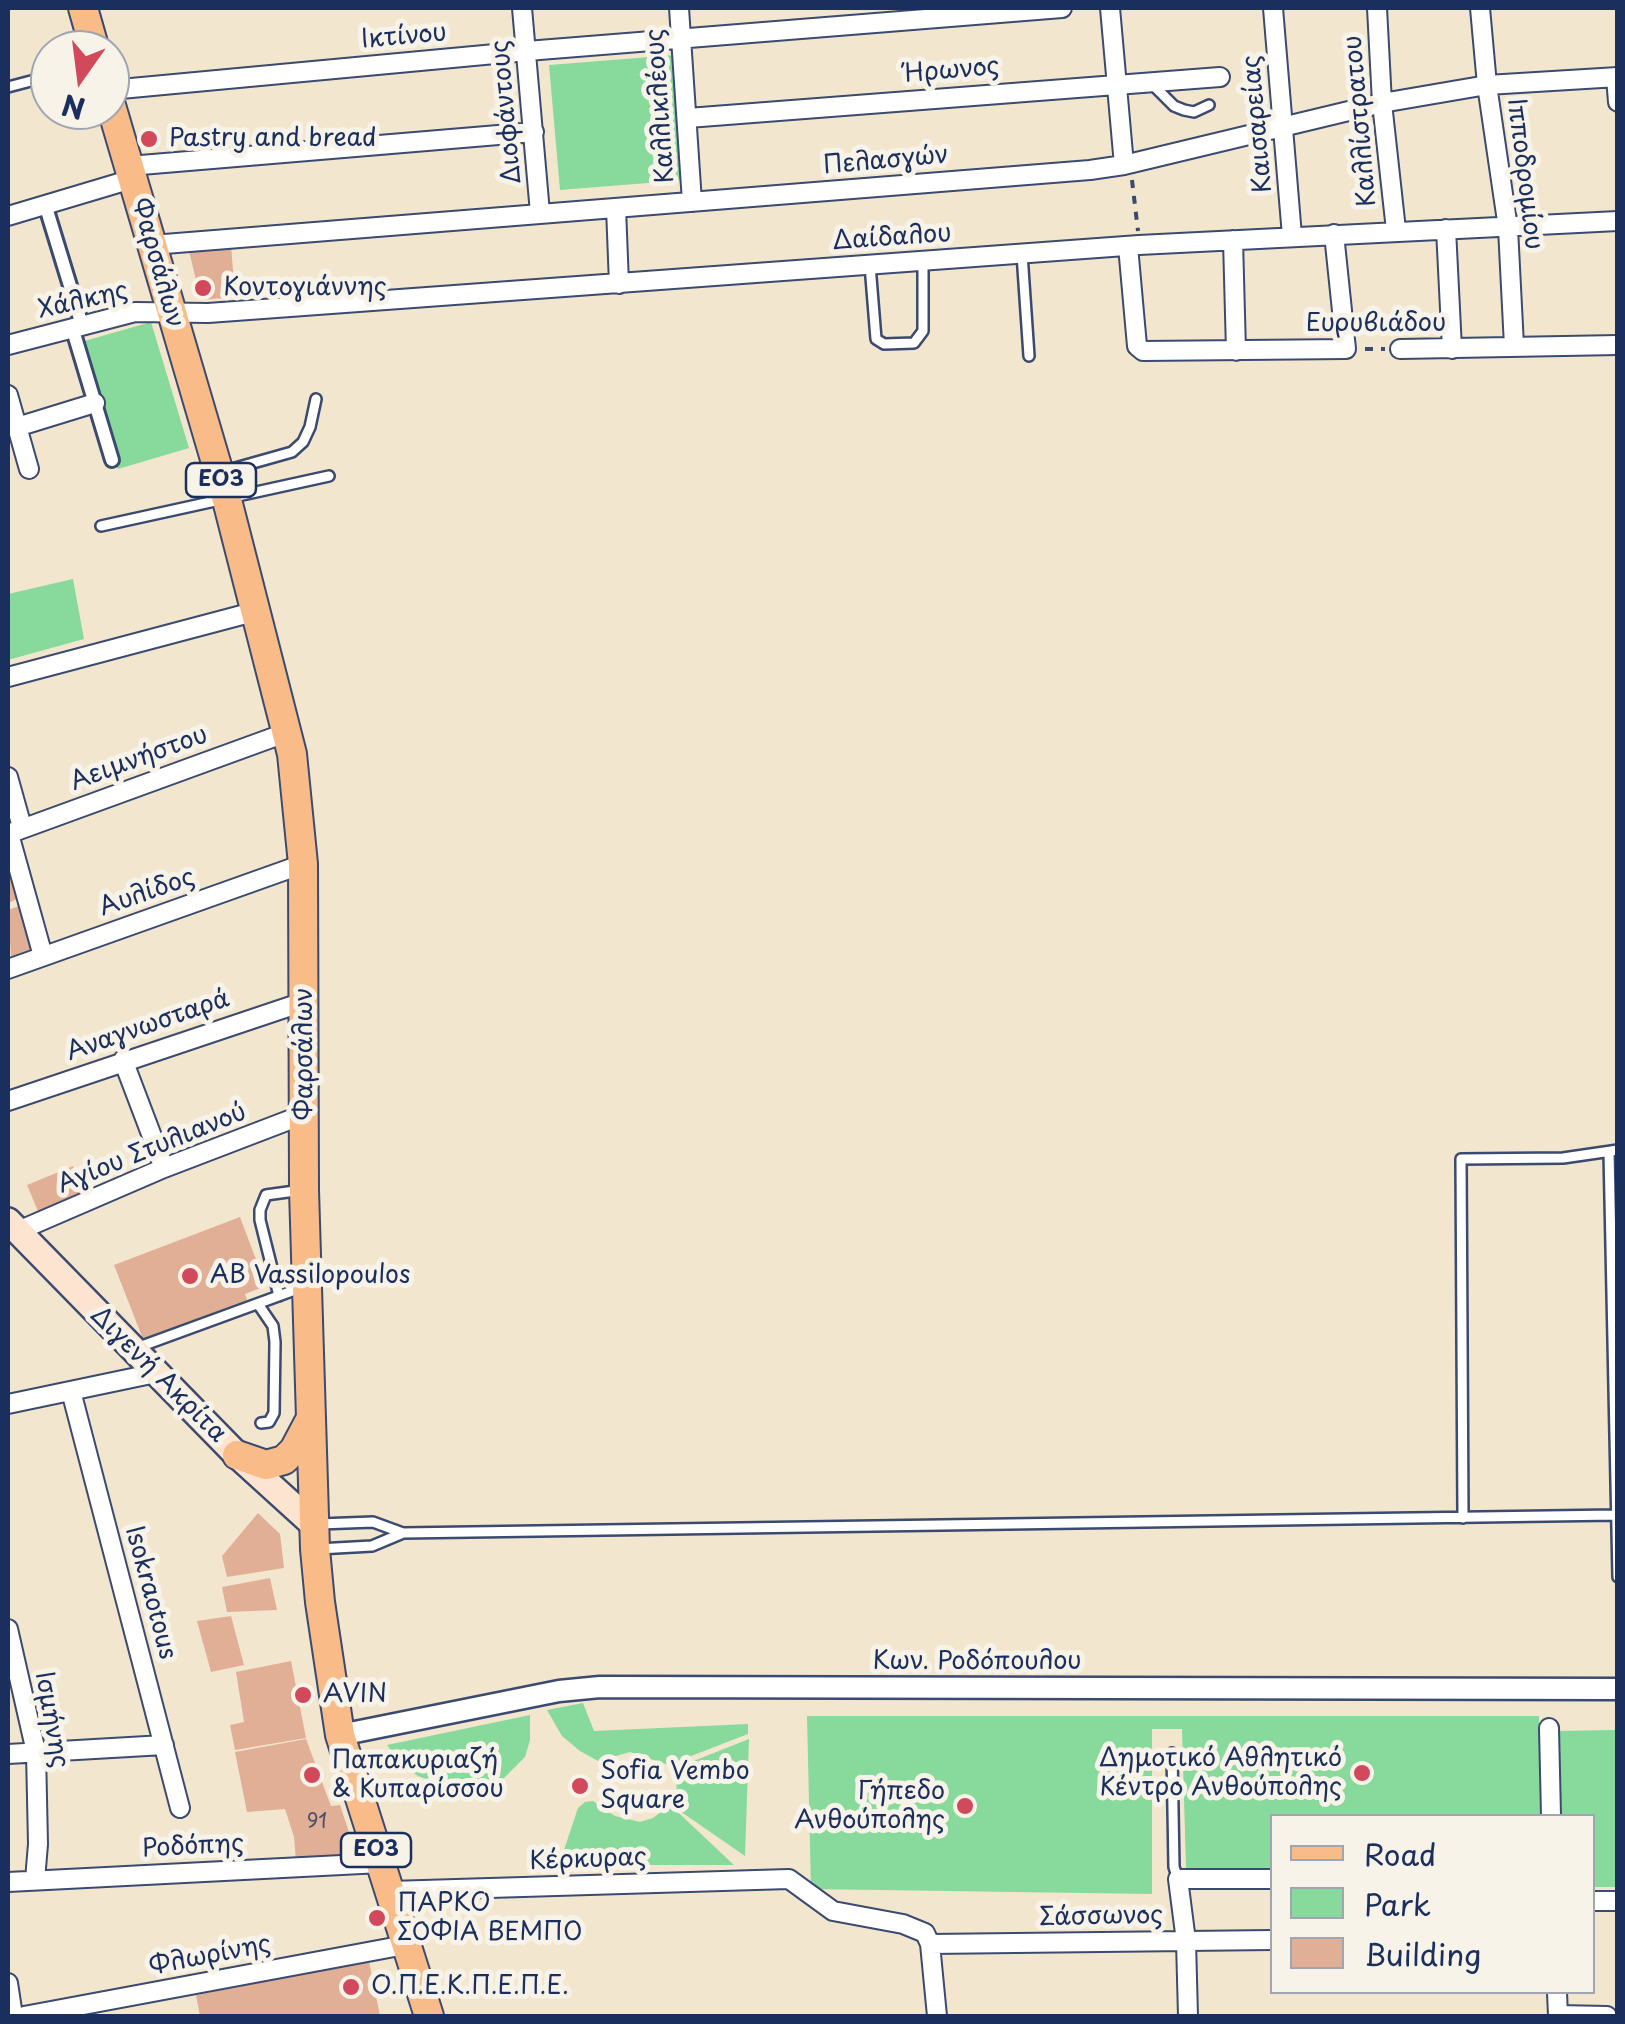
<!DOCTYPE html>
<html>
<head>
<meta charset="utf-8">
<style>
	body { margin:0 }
	#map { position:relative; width:1625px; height:2024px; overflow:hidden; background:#f3e6ce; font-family:"Playpen Sans",sans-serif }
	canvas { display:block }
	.frame { position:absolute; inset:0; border:10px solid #1b2f5e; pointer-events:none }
	.legend { position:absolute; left:1270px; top:1814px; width:325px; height:180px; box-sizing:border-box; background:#f7f3e8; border:2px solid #9fa5b1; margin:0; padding:12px 18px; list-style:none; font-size:30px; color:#1b2f5e }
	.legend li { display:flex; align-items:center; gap:20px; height:50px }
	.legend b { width:50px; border:2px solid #9fa5b1 }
	.north { position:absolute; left:30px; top:30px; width:100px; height:100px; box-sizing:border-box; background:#f7f3e8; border:2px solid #9fa5b1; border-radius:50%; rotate:194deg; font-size:28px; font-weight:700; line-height:40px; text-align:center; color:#1b2f5e }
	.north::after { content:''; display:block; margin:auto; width:35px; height:45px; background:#d1495b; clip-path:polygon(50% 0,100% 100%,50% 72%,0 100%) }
</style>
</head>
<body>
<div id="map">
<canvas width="1625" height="2024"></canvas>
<div class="frame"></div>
<ul class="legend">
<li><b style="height:12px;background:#f9bc89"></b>Road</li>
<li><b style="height:28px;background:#87da9b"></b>Park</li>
<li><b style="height:28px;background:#e1af96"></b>Building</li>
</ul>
<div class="north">N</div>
</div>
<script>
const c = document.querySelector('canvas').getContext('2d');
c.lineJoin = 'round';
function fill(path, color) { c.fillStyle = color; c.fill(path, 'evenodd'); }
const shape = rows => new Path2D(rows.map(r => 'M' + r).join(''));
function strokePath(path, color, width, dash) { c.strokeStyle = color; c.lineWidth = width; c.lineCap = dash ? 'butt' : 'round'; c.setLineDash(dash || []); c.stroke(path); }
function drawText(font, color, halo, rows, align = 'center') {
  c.font = font + ' "Playpen Sans",sans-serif'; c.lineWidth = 10; c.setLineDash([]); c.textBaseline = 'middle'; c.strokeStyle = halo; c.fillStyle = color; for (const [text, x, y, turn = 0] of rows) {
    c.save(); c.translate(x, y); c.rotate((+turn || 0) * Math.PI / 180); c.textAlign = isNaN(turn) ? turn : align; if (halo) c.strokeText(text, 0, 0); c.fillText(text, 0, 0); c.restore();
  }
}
fill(shape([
	[675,55,685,180,560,190,549,65],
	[151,322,189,448,118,469,81,342],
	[73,579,84,639,8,660,8,594],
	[583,1703,594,1731,748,1724,748,1734,673,1763,665,1764,630,1752,598,1761,580,1751,562,1736,547,1710],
	[530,1715,530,1740,525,1757,504,1778,489,1785,452,1788,418,1776,401,1765,387,1745],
	[807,1716,1539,1716,1540,1816,1272,1816,1272,1868,1186,1868,1182,1729,1152,1729,1152,1894,811,1889],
	[1617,1730,1617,1887,1593,1887,1592,1816,1557,1816,1555,1731],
	[749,1739,745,1856,677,1809,676,1768],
	[593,1801,615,1816,640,1822,653,1818,662,1811,666,1801,734,1865,559,1865,578,1808,585,1802]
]), '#87da9b');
fill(shape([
	[231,244,235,297,201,300,188,247],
	[8,861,22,897,8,903],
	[25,904,39,947,11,957,8,910],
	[73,1166,86,1198,40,1216,27,1185],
	[240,1217,266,1286,245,1294,247,1300,143,1339,114,1265],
	[258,1513,280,1534,284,1568,227,1577,222,1556],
	[270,1578,277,1610,227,1612,222,1587],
	[231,1616,244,1665,211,1672,197,1621],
	[291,1661,306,1738,235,1750,230,1725,244,1722,236,1672],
	[306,1739,331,1806,340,1805,350,1835,352,1858,296,1861,294,1837,285,1809,247,1812,235,1752],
	[369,1961,380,2016,200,2016,196,1995]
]), '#e1af96');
const service = shape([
	[1153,85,1174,106,1184,110,1194,112,1209,105],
	[8,87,50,76],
	[1022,254,1029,356],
	[870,265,876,339,884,344,914,343,923,331,923,261],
	[221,472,292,452,303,442,310,427,316,399],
	[101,526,329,476],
	[1609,1152,1618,1577],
	[279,1296,260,1220,260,1210,266,1195,302,1190],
	[258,1304,273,1326,275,1342,274,1413,269,1422,261,1423],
	[139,1347,303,1287],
	[1463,1518,1461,1159,1563,1158,1618,1150],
	[319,1524,373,1522,403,1533,1615,1515],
	[318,1549,372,1546,403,1533],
	[1172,1753,1174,1867,1178,1879]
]);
const pedestrian = shape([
	[45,204,82,325],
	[72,327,112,460]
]);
const minor = shape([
	[522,8,540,213],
	[679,8,692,202],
	[1110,8,1124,165],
	[1273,8,1292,236],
	[1377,8,1382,103,1396,230],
	[1480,8,1487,85,1508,228,1514,346],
	[1616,77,1618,102],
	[110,90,527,51,1062,8],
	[688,118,1220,77],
	[129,166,534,132],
	[616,208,619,284],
	[8,216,132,179],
	[1446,229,1452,349],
	[1233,240,1236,351],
	[152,245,1090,170,1124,165,1382,103,1487,85,1618,77],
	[1128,246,1137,346,1143,351,1346,349,1334,234],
	[8,345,135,312,208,313,1139,245,1618,221],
	[1400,349,1618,345],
	[8,395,29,469],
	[17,427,95,403],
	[8,677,257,611],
	[8,777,22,827],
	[8,834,288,732],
	[9,834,43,956],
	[8,969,303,864],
	[123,1060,164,1168],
	[8,1101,306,1001],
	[18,1231,164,1168,305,1114],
	[71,1391,180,1808],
	[8,1404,156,1373],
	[8,1629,36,1752,38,1844,35,1880],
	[1549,1728,1551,1816],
	[8,1754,164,1745],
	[8,1882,381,1863],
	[390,1891,789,1879,833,1911,903,1924,925,1933,930,1944,937,2016],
	[1592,1901,1618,1901],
	[930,1944,1272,1940],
	[8,1983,13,2016],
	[1557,1992,1558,2016],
	[1558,2015,1607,2016],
	[24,2016,405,1945],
	[1188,2016,1186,1941,1178,1879,1272,1879]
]);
const tertiary = shape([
	[340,1735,559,1691,600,1687,1618,1689]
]);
const secondary = shape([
	[8,1221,237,1455,314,1525]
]);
const primary = shape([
	[83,8,95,50],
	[110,102,227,500,292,754,303,864,304,1190,315,1549,320,1602,340,1735,429,2016],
	[237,1455,266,1465,284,1460,294,1450,311,1418]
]);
strokePath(service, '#3b4a6f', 14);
strokePath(pedestrian, '#3b4a6f', 18);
strokePath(minor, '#3b4a6f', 22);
strokePath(tertiary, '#3b4a6f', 25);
strokePath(secondary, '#3b4a6f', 30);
strokePath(primary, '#3b4a6f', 32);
strokePath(shape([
	[1132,180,1138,231],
	[1365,349,1385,349]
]), '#3b4a6f', 4, [8, 8]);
strokePath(service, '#fff', 9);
strokePath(pedestrian, '#fff', 12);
strokePath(minor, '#fff', 18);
strokePath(tertiary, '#fff', 20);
strokePath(secondary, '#fde4d0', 25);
strokePath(primary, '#f9bc89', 28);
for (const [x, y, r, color] of [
	[149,139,10,"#d1495b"],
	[203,288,10,"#d1495b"],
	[190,1276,10,"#d1495b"],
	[303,1695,10,"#d1495b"],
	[1362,1773,10,"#d1495b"],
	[312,1775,10,"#d1495b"],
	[580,1786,10,"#d1495b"],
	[965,1806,10,"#d1495b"],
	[377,1918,10,"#d1495b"],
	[351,1987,10,"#d1495b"]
]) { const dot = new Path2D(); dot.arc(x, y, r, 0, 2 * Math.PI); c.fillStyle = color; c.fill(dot); strokePath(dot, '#f7f3e8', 4); }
drawText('20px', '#4c4f6c', null, [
	["91",317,1822]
]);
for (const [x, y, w] of [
	[221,480,70],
	[376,1850,70]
]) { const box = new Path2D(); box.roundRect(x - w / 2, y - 17, w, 34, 8); c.fillStyle = '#f7f3e8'; c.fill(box); strokePath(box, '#1b2f5e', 2.5); }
drawText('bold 22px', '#1b2f5e', null, [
	["ΕΟ3",221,480],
	["ΕΟ3",376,1850]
]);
drawText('25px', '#1b2f5e', '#f7f3e8', [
	["Ικτίνου",404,37,-5],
	["Ήρωνος",952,71,-5],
	["Καλλικλέους",661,106,-94],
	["Διοφάντους",507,112,-95],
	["Καλλίστρατου",1361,121,-95],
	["Καισαρείας",1258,124,-95],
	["Πελασγών",886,161,-5],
	["Ιπποδρομίου",1524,174,83],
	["Δαίδαλου",892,238,-4],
	["Φαρσάλων",157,263,74],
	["Χάλκης",83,301,-13],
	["Ευρυβιάδου",1376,324],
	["Αειμνήστου",139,759,-20],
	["Αυλίδος",147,893,-19],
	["Αναγνωσταρά",148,1026,-19],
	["Φαρσάλων",305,1054,-90],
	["Αγίου Στυλιανού",152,1149,-22],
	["Διγενή Ακρίτα",158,1375,45],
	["Isokraotous",150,1593,75],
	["Κων. Ροδόπουλου",977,1662],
	["Ισμήνης",51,1720,80],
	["Ροδόπης",193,1847,-3],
	["Κέρκυρας",588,1860,-2],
	["Σάσσωνος",1101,1917,-1],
	["Φλωρίνης",210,1956,-11]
]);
drawText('25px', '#1b2f5e', '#f7f3e8', [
	["Pastry and bread",169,139],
	["Κοντογιάννης",223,288],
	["AB Vassilopoulos",210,1276],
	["AVIN",323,1695],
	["Δημοτικό Αθλητικό",1342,1759,"right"],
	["Κέντρο Ανθούπολης",1342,1788,"right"],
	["Παπακυριαζή",332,1761],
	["& Κυπαρίσσου",332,1790],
	["Sofia Vembo",600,1772],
	["Square",600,1801],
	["Γήπεδο",945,1792,"right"],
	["Ανθούπολης",945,1821,"right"],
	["ΠΑΡΚΟ",397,1904],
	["ΣΟΦΙΑ ΒΕΜΠΟ",397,1933],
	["Ο.Π.Ε.Κ.Π.Ε.Π.Ε.",371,1987]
], 'left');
</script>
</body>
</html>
